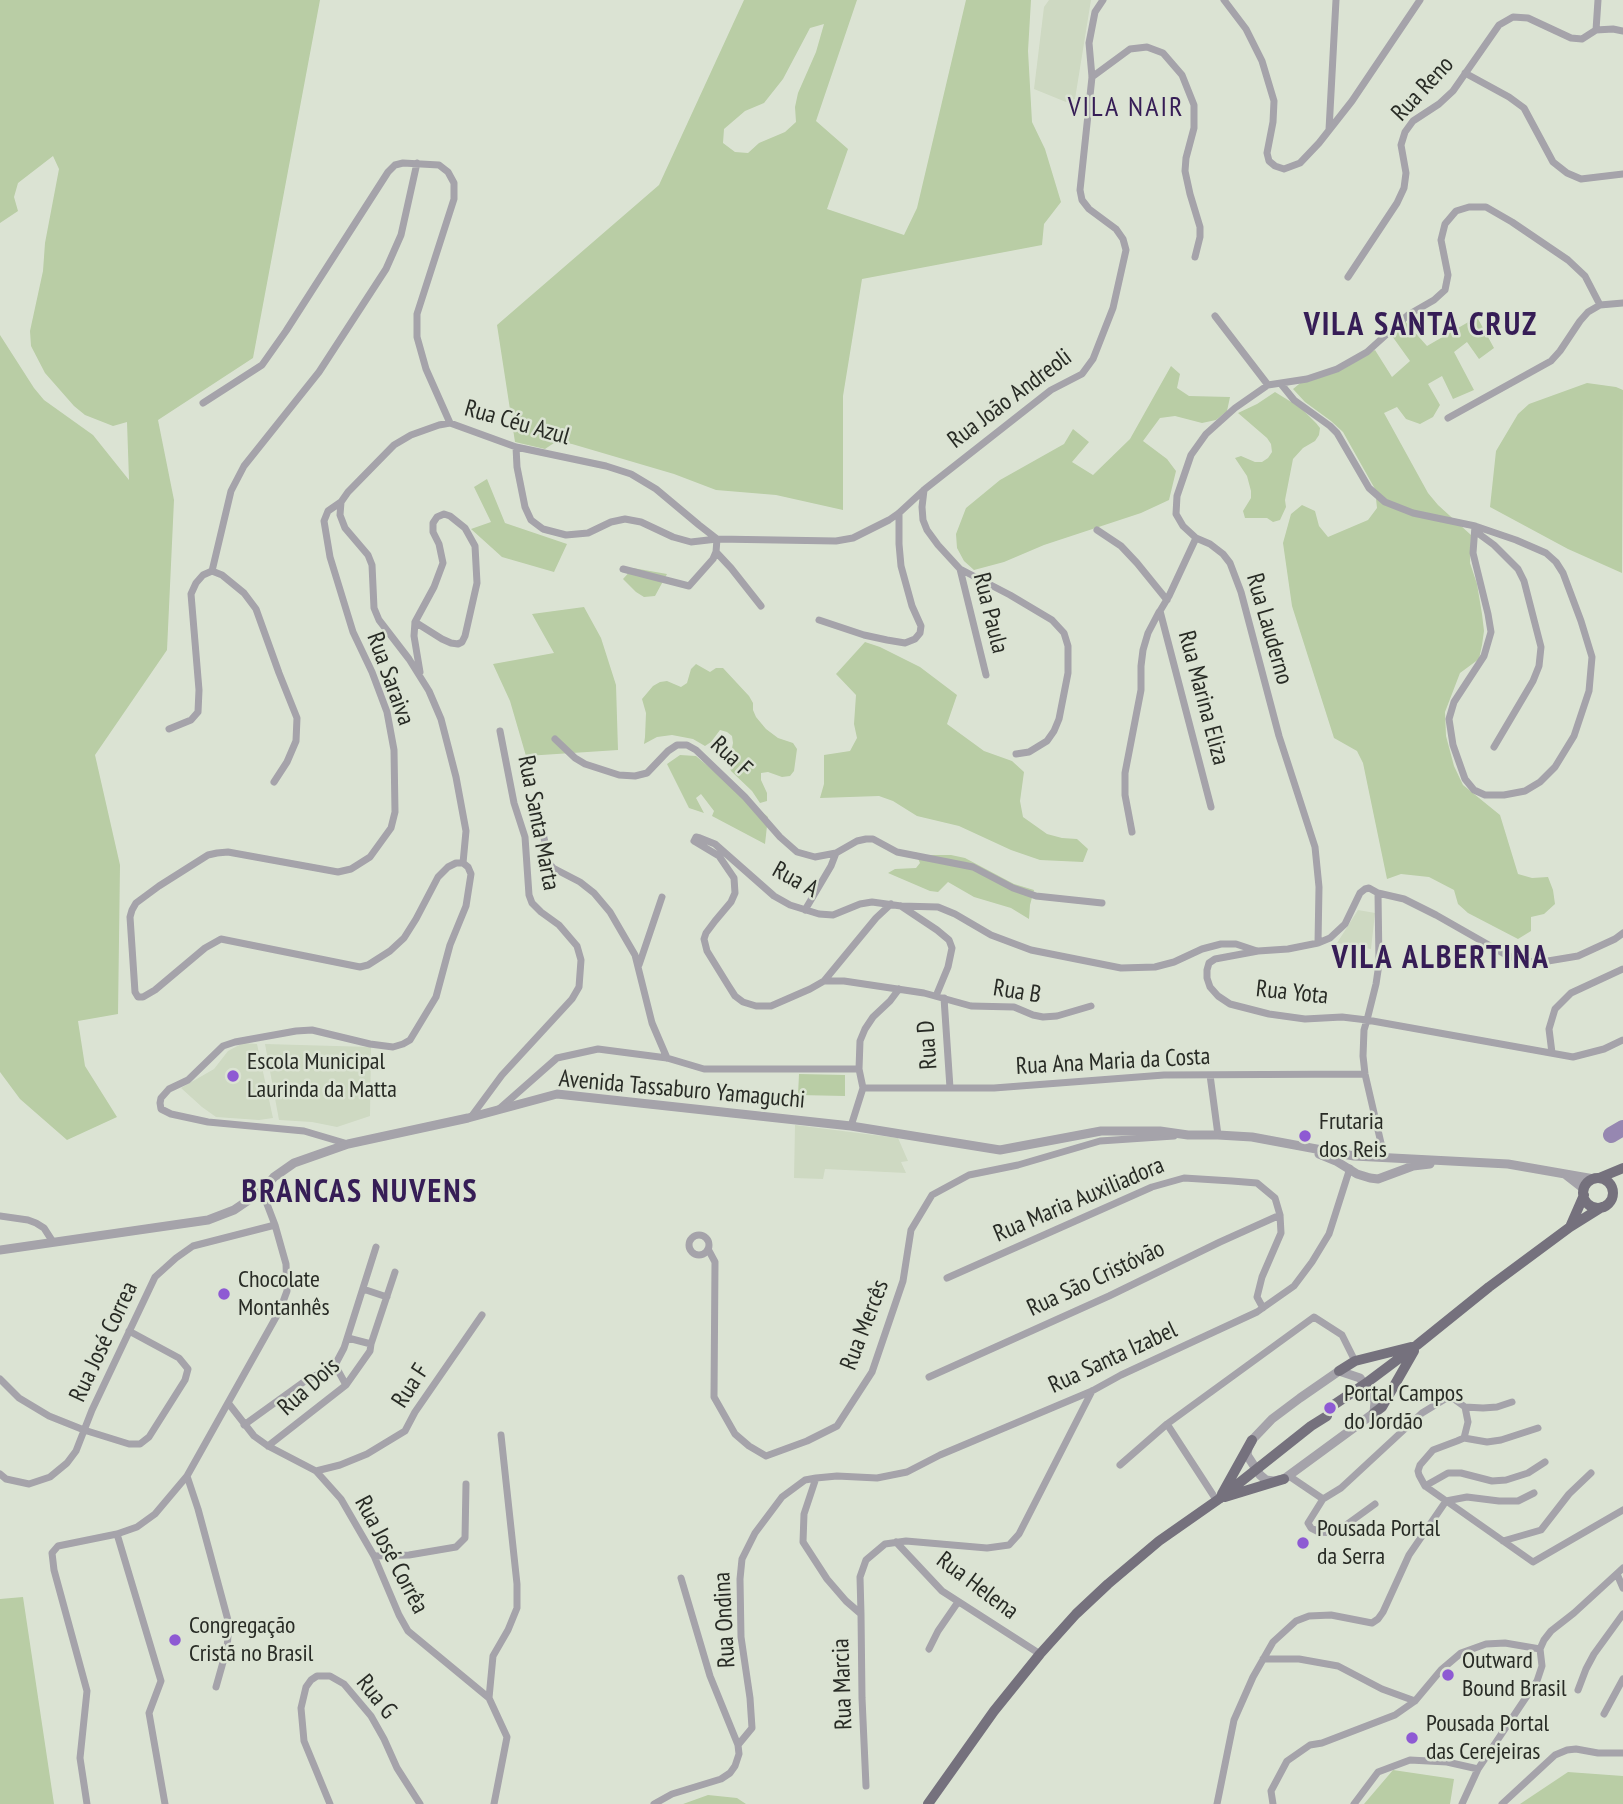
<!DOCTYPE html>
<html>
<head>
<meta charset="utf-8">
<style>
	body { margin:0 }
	canvas { display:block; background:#dbe3d3 }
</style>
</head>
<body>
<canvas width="1623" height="1804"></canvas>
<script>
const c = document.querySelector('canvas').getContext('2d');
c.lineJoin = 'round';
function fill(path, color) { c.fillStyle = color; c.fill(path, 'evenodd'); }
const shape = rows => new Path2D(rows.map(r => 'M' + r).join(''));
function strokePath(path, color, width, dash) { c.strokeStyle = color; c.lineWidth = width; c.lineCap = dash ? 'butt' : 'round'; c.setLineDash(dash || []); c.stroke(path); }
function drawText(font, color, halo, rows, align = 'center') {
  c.font = font + ' "PT Sans Narrow",sans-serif'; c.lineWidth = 5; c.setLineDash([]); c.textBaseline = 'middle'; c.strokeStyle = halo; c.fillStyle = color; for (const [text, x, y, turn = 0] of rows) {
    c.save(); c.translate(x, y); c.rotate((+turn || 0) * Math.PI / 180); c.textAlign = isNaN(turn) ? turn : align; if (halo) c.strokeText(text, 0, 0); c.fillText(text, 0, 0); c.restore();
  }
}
fill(shape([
	[1049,0,1091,0,1075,99,1066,102,1034,89,1044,7],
	[1358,910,1375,913,1371,949,1337,943],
	[243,1043,257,1044,273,1118,259,1120,216,1117,202,1107,181,1088,214,1069,228,1051],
	[265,1044,371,1047,370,1116,337,1127,312,1122,279,1120],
	[795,1125,898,1138,908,1161,901,1162,906,1173,825,1169,823,1179,794,1178]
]), '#ced9c2');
fill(shape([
	[0,0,320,0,253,358,158,420,174,500,167,650,95,755,120,865,118,1014,78,1021,85,1066,117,1117,67,1140,20,1099,0,1072,0,335,34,388,44,400,93,435,129,480,127,422,113,426,85,415,74,406,45,373,31,346,30,331,43,271,45,243,59,169,53,156,18,183,14,197,18,211,0,223],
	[744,0,857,0,816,121,848,149,827,209,904,235,917,208,966,0,1031,0,1028,51,1032,122,1045,149,1061,202,1044,224,1042,245,862,279,843,396,843,510,776,495,716,490,674,474,572,444,557,441,545,449,515,442,497,325,659,185],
	[824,24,816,52,798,93,795,107,796,122,785,132,759,143,748,153,735,152,723,143,724,129,745,111,764,103,783,79,810,28],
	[1477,317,1494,348,1479,359,1467,342,1454,352,1474,390,1453,399,1442,376,1428,384,1440,405,1433,417,1420,424,1406,419,1397,407,1384,413,1428,493,1438,505,1471,535,1470,563,1477,584,1482,614,1484,631,1482,645,1479,659,1460,673,1445,712,1446,736,1454,766,1463,785,1500,815,1518,874,1532,878,1548,877,1553,890,1555,904,1544,914,1531,917,1531,931,1518,939,1468,913,1458,904,1454,890,1429,877,1401,874,1387,879,1363,763,1357,751,1334,738,1292,606,1283,543,1291,514,1302,505,1315,511,1319,526,1328,537,1368,520,1377,508,1375,489,1343,432,1331,421,1305,402,1293,389,1304,380,1345,366,1375,350,1392,377,1410,361,1392,336,1404,320,1427,346],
	[1171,366,1180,374,1177,388,1189,396,1230,397,1227,411,1216,420,1202,423,1175,416,1160,418,1143,441,1167,459,1176,471,1169,500,1141,513,1044,545,1004,562,974,570,964,561,957,548,956,534,966,508,1000,480,1064,444,1073,429,1089,442,1072,462,1093,475,1130,439],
	[1587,383,1616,387,1623,390,1622,573,1568,549,1490,507,1496,451,1518,414,1529,404],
	[1275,392,1301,408,1316,423,1320,428,1319,435,1315,441,1303,448,1293,459,1285,500,1286,507,1280,520,1273,522,1267,518,1245,518,1243,511,1251,498,1251,491,1247,476,1235,458,1241,456,1255,462,1262,462,1268,458,1272,452,1271,444,1267,438,1238,413,1257,404],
	[487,479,505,523,567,544,554,572,502,557,471,529,491,522,474,487],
	[633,568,667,574,655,596,644,597,636,592,623,579],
	[584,607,601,638,616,685,618,750,526,756,510,701,493,664,554,653,532,614],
	[865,642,880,647,920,667,957,695,947,724,984,751,1012,761,1024,772,1020,801,1023,817,1047,834,1062,838,1077,839,1088,849,1083,862,1040,860,1011,850,959,826,917,816,893,801,879,796,820,798,824,784,824,755,850,751,857,738,854,724,856,695,836,674],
	[696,664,710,672,716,668,723,668,749,696,753,703,753,710,756,717,766,729,778,738,793,743,797,749,794,771,790,776,782,777,768,772,761,773,761,780,767,793,767,801,760,803,752,791,731,771,729,764,733,743,732,736,727,732,720,730,711,742,705,746,693,739,672,735,657,737,644,744,645,737,646,713,642,699,653,686,660,682,667,681,681,687,687,683,691,669],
	[680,755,696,756,768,817,765,844,712,816,714,811,701,794,696,798,704,813,689,808,667,764],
	[915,852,922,855,951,855,965,858,1014,884,1034,890,1030,905,1029,919,1011,908,974,897,948,882,938,892,930,891,888,873,895,869,916,868,920,863],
	[799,1074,845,1075,845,1096,798,1095],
	[23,1597,54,1804,0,1804,0,1599],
	[1393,1770,1454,1779,1450,1804,1364,1804],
	[1568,1772,1623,1776,1623,1804,1520,1804],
	[708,1795,737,1798,746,1804,683,1804]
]), '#b9cda5');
strokePath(shape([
	[1611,1135,1623,1128]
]), '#9687b1', 16);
strokePath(shape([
	[1224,0,1246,29,1262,61,1274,101,1273,122,1267,153,1269,161,1275,166,1284,169,1300,163,1319,143,1352,101,1420,0],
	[1598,0,1596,30,1613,29,1623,31],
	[1465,73,1509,97,1524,108,1553,162,1567,173,1581,179,1623,174],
	[1092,77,1130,49,1147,47,1163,53,1182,75,1194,105,1194,128,1186,158,1185,171,1190,194,1200,227,1200,237,1195,257],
	[1329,130,1336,0],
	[1348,277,1397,203,1404,188,1406,173,1401,145,1405,132,1413,121,1439,104,1453,91,1499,25,1513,17,1528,18,1571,38,1582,39,1596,30],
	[1215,316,1268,385],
	[1281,384,1294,400,1330,426,1337,433,1369,488,1385,502,1413,513,1475,526,1516,540,1546,553,1556,562,1563,573,1581,621,1592,657,1589,691,1574,736,1555,767,1540,782,1525,791,1504,795,1485,795,1474,790,1465,779,1453,745,1449,719,1454,702,1484,656,1491,632,1488,614,1473,553,1475,526],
	[203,403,262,365,286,331,388,172,395,165,403,163,439,165,448,172,454,183,454,199,417,314,417,337,426,369,450,423],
	[1448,418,1551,361,1560,351,1580,321,1588,312,1600,305],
	[516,447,517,467,525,507,531,520,543,529,566,535,588,533,611,522,625,519,641,522,673,537,691,542,717,539,836,541,853,538,889,520,899,513,925,489,1051,390,1082,374,1093,359,1113,308,1126,250,1123,239,1116,229,1089,209,1082,200,1080,190,1092,77,1089,43,1095,12,1103,0],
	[924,490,922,507,923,520,927,530,938,545,960,569,986,675],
	[341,502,328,511,324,521,330,557,353,632,372,672,387,712,394,750,395,812,391,828,370,857,351,869,338,872,228,852,217,853,208,855,159,886,136,903,132,910,130,917,135,992,138,997,143,997,155,990,205,948,221,939,360,967,368,965,390,951,404,938,416,919,438,877,448,867,456,863,463,863],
	[1097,530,1121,546,1137,563,1167,600],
	[1475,531,1494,545,1518,569,1524,581,1541,647,1539,666,1533,681,1494,747],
	[1196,538,1169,596,1160,611,1211,807],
	[716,552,731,568,761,606],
	[623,569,689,586,713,559,716,552,717,539],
	[960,569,1010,595,1052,620,1064,633,1068,646,1068,673,1059,719,1054,731,1047,741,1029,752,1016,754],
	[212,571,231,491,244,466,319,372,386,269,401,235,417,163],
	[212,571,222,575,244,593,256,609,279,673,297,718,296,741,287,762,274,782],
	[819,620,864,635,887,640,905,643,915,639,920,633,921,626,912,606,901,566,899,544,899,513],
	[415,622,442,639,451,643,458,644,462,642,465,636,477,583,475,546,465,528,450,516,444,514,437,517,433,523,433,532,439,544,443,563,434,587,415,622,414,636,420,672],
	[169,729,191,720,198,712,199,690,191,594,196,583,203,575,212,571],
	[555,739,575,758,585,764,619,775,635,776,647,773,668,751,677,745,687,745,696,750,745,797,780,837,797,852,815,857,836,853,857,841,866,839,873,839,897,852,973,867,1013,888,1036,896,1102,903],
	[542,828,549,863,553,868,580,882,594,893,610,912,635,955,652,1023,667,1058],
	[1132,832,1125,795,1125,773,1141,690,1141,666,1143,650,1148,633,1159,612],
	[694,841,696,837,700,838,715,844,774,896,790,905,819,914,833,915,860,904,872,902,901,906,938,907,955,914,991,935,1031,950,1121,968,1155,967,1174,962,1202,949,1221,944,1236,944,1257,951],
	[694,841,719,856,734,878,735,893,731,902,715,921,706,933,704,939,707,951,728,985,735,996,743,1002,756,1006,771,1006,810,989,824,981,876,918,891,904],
	[1378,893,1404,899,1436,915,1508,956,1536,963,1578,956,1615,939,1623,933],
	[901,906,937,930,949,940,952,948,948,967,936,996],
	[805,910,831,866,836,853],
	[1318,943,1319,887,1315,847,1279,736,1241,592,1230,563,1223,554,1210,544,1196,538,1183,526,1176,514,1177,496,1191,455,1206,434,1235,408,1268,385,1307,379,1337,369,1367,352,1408,315,1434,300,1445,290,1448,275,1441,240,1445,224,1456,211,1469,207,1486,207,1512,222,1568,260,1585,276,1600,305,1623,303],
	[639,965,662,897],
	[824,981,844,981,924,993,971,1006,1014,1007,1033,1015,1043,1017,1057,1016,1091,1006],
	[944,998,950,1088],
	[1552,1053,1549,1029,1555,1009,1571,993,1623,969],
	[1210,1075,1218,1135],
	[863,1088,994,1088,1164,1075,1365,1074],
	[498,1110,557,1058,598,1049,667,1058,704,1069,859,1069],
	[471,1117,502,1075,572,999,579,987,581,960,577,946,559,925,541,912,532,903,529,895,525,837,514,803,500,731],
	[851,1126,863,1088,859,1069,860,1041,865,1029,873,1017,890,1001,899,989],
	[348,1144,304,1131,208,1122,171,1114,161,1109,160,1103,161,1098,169,1089,188,1080,223,1046,235,1042,296,1031,312,1030,370,1044,393,1047,403,1044,410,1040,436,997,450,945,466,906,471,874,468,867,463,863,466,831,456,777,441,719,429,691,409,659,379,620,374,608,372,565,368,555,345,528,340,515,341,502,348,492,394,445,411,435,439,425,450,423,516,447,606,466,631,474,656,489,699,525,717,539],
	[1384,1156,1365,1074,1363,1056,1364,1030,1367,1020,1376,984,1379,964,1378,893,1369,888,1365,889,1360,893,1345,924,1330,938,1318,943,1288,949,1258,951,1215,959,1209,963,1207,970,1207,978,1210,987,1218,996,1230,1004,1269,1014,1305,1019,1342,1017,1367,1020,1573,1057,1604,1049,1623,1040],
	[0,1216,28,1220,36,1223,44,1228,53,1242],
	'689 1245a10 10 0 1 1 20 0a10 10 0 1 1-20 0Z',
	[708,1249,715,1262,714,1397,735,1434,749,1446,766,1456,807,1441,837,1426,872,1372,903,1281,911,1230,932,1195,969,1175,1018,1165,1100,1141,1174,1136],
	[947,1278,1152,1187,1184,1178,1232,1181,1257,1183,1275,1198,1280,1215,1281,1233,1262,1277,1257,1297,1263,1308],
	[363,1289,387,1297],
	[348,1338,371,1344],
	[335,1365,346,1385],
	[929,1377,1109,1296,1220,1242,1280,1215],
	[0,1379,19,1398,49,1416,84,1430,129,1444,140,1444,149,1437,185,1380,188,1369,179,1358,129,1331],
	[229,1404,254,1436,268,1446,316,1471,341,1499,374,1556,399,1615,408,1631,489,1698,507,1737,494,1804],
	[1465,1407,1483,1408,1497,1407,1512,1402],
	[1167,1424,1217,1501],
	[244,1425,305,1381,335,1365,344,1348,376,1247],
	[1464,1438,1487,1442,1501,1440,1538,1428],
	[268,1446,346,1385,370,1351,371,1344,395,1272],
	[1120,1465,1167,1424,1314,1317,1342,1335,1355,1361],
	[316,1471,340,1465,367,1454,405,1431,415,1412,482,1315],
	[0,1474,6,1479,29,1484,50,1477,67,1463,76,1451,92,1410,155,1277,176,1258,193,1246,275,1225],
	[187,1476,198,1509,229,1624,227,1648,216,1687],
	[1289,1476,1323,1499,1341,1488,1422,1413,1445,1399,1454,1399,1465,1407,1468,1422,1464,1438,1457,1441,1433,1450,1420,1465,1418,1471,1419,1475,1425,1486,1533,1562,1623,1510],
	[816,1478,804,1514,803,1542,827,1579,846,1601,861,1614,862,1698,866,1786],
	[1425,1486,1448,1473,1461,1473,1492,1481,1506,1480,1528,1473,1545,1462],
	[1323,1499,1308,1523,1311,1528,1319,1532,1335,1533,1375,1504],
	[117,1534,161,1681,149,1713,165,1804],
	[1503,1541,1541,1530,1569,1494,1591,1473],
	[896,1542,942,1591,1040,1654],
	[374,1556,409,1555,456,1547,465,1538,466,1484],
	[1617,1574,1623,1588],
	[861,1614,860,1577,866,1560,885,1544,906,1541,987,1548,1009,1545,1019,1534,1092,1391],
	[929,1649,938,1631,958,1602],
	[1263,1659,1299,1659,1338,1666,1382,1689,1415,1701],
	[1578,1690,1586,1669,1594,1654,1623,1614],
	[489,1698,493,1656,508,1630,517,1608,517,1584,501,1435],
	[1604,1714,1623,1679],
	[738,1745,752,1728,750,1698,741,1637,740,1579,742,1559,755,1533,782,1497,805,1480,816,1478,837,1476,877,1478,907,1472,940,1455,1092,1391,1121,1375,1257,1312,1294,1286,1312,1262,1329,1234,1350,1168],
	[87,1804,80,1758,87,1691,54,1570,52,1553,58,1546,117,1534,137,1527,155,1514,187,1476,280,1310,287,1291,286,1264,275,1225,262,1191],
	[330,1804,304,1741,301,1708,306,1687,311,1680,317,1676,330,1676,344,1684,371,1716,384,1739,397,1768,420,1804],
	[654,1804,672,1794,721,1779,730,1773,735,1766,739,1754,738,1745,710,1676,681,1578],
	[1217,1804,1234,1720,1253,1677,1273,1642,1296,1621,1309,1616,1331,1615,1372,1623,1378,1619,1383,1612,1409,1555,1446,1501,1467,1497,1499,1501,1518,1501,1534,1493],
	[1273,1804,1271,1791,1287,1761,1310,1745,1322,1743,1395,1715,1415,1701,1441,1670,1461,1653,1486,1644,1505,1643,1540,1649],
	[1354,1804,1378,1772,1410,1760,1447,1762,1478,1769],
	[1462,1804,1478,1769,1537,1681,1542,1666,1540,1649,1544,1640,1551,1631,1574,1613,1623,1568],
	[1502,1804,1555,1755,1567,1750,1576,1749,1598,1753,1623,1753]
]), '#a5a3aa', 7);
strokePath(shape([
	[1319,1154,1336,1161,1357,1174,1370,1178,1378,1179,1413,1166,1430,1164],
	[1566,1175,1584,1189],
	[0,1250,208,1220,234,1210,262,1191,274,1177,294,1163,348,1144,468,1118,557,1094,851,1126,1000,1150,1101,1131,1160,1131,1188,1135,1218,1135,1252,1137,1354,1156,1508,1164,1594,1179],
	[1339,1371,1360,1378,1375,1401,1374,1413,1284,1479,1274,1481,1266,1480,1260,1475,1247,1455,1248,1448,1252,1440,1272,1419,1300,1398,1339,1371]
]), '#a5a3aa', 9);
strokePath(shape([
	[1599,1178,1623,1168],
	'1583 1193a15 15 0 1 1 30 0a15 15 0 1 1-30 0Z',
	[1570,1227,1584,1195],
	[1339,1371,1355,1361,1411,1347],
	[1332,1406,1365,1384,1417,1345,1489,1287,1570,1227,1602,1207],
	[1374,1413,1382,1407,1414,1351],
	[1222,1494,1252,1440],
	[1225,1497,1284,1479],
	[928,1804,994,1711,1040,1654,1076,1614,1108,1584,1159,1541,1219,1499,1311,1426,1327,1416]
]), '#75717d', 10);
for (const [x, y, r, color] of [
	[233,1076,7,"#8e5ad3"],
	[1305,1136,7,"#8e5ad3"],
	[224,1294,7,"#8e5ad3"],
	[1330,1408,7,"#8e5ad3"],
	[1303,1543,7,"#8e5ad3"],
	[175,1640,7,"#8e5ad3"],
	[1448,1675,7,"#8e5ad3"],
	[1412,1738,7,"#8e5ad3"]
]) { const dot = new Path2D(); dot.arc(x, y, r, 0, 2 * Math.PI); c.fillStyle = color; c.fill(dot); strokePath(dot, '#dbe3d3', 2.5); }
drawText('24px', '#282b25', '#dbe3d3', [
	["Rua Reno",1423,89,-47],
	["Rua João Andreoli",1010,399,-37],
	["Rua Céu Azul",517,423,16],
	["Rua Paula",990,613,76],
	["Rua Lauderno",1269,629,74],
	["Rua Saraiva",390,679,70],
	["Rua Marina Eliza",1203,698,75],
	["Rua F",731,757,43],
	["Rua Santa Marta",538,823,79],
	["Rua A",795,880,29],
	["Rua B",1017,992,9],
	["Rua Yota",1292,993,6],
	["Rua D",928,1045,-94],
	["Rua Ana Maria da Costa",1113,1062,-3],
	["Avenida Tassaburo Yamaguchi",682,1090,5],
	["Rua Maria Auxiliadora",1079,1200,-23],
	["Rua São Cristóvão",1096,1279,-25],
	["Rua Mercês",865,1325,-69],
	["Rua José Correa",104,1342,-65],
	["Rua Santa Izabel",1113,1358,-25],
	["Rua F",411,1386,-57],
	["Rua Dois",309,1387,-42],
	["Rua José Corrêa",391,1555,62],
	["Rua Helena",977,1586,37],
	["Rua Ondina",725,1620,-93],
	["Rua Marcia",843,1684,-92],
	["Rua G",376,1697,51]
]);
drawText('24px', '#282b25', '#dbe3d3', [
	["Escola Municipal",247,1062],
	["Laurinda da Matta",247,1090],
	["Frutaria",1319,1122],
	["dos Reis",1319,1150],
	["Chocolate",238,1280],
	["Montanhês",238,1308],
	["Portal Campos",1344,1394],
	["do Jordão",1344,1422],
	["Pousada Portal",1317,1529],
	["da Serra",1317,1557],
	["Congregação",189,1626],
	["Cristã no Brasil",189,1654],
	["Outward",1462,1661],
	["Bound Brasil",1462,1689],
	["Pousada Portal",1426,1724],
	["das Cerejeiras",1426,1752]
], 'left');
c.letterSpacing = '2px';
drawText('28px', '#361d56', '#dbe3d3', [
	["VILA NAIR",1126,108]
]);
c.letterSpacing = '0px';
c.letterSpacing = '2px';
drawText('bold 32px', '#361d56', '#dbe3d3', [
	["VILA SANTA CRUZ",1421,326],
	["VILA ALBERTINA",1441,959],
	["BRANCAS NUVENS",360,1193]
]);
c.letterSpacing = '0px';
</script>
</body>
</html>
